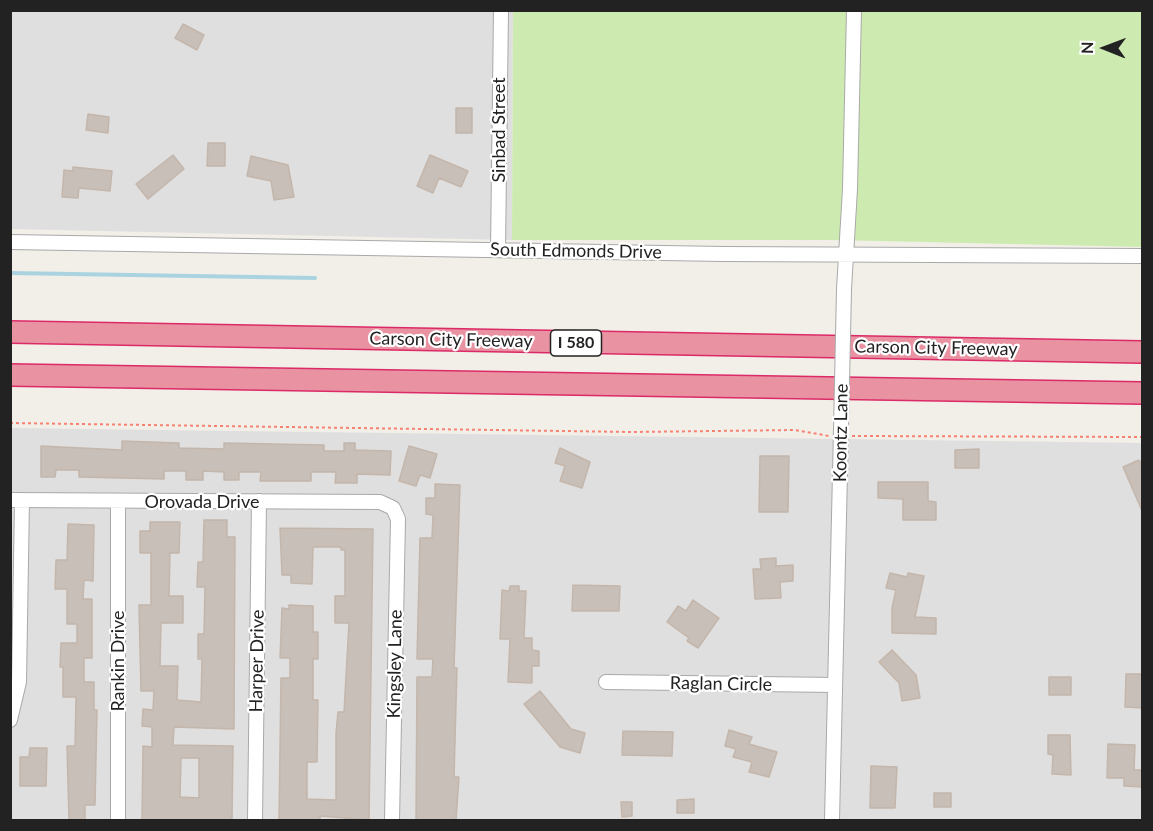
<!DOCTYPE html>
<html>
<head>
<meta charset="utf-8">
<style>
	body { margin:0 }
	#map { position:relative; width:1153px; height:831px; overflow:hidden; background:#f2efe9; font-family:Lato,sans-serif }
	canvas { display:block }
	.frame { position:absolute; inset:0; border:12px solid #222; pointer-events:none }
	.north { position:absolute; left:1075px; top:18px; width:60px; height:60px; -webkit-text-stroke:4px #fff; paint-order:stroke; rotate:271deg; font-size:16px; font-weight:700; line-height:24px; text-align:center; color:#222 }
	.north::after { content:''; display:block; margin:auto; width:21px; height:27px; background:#222; clip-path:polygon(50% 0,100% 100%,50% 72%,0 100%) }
</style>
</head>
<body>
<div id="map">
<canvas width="1153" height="831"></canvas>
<div class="frame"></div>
<div class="north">N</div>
</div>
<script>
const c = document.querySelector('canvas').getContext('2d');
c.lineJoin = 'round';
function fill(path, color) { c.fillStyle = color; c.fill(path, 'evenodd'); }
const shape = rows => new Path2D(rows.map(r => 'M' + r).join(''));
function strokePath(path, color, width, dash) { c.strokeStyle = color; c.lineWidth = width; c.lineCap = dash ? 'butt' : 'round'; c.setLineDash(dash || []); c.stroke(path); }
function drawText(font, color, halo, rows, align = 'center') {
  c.font = font + ' Lato,sans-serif'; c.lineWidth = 4.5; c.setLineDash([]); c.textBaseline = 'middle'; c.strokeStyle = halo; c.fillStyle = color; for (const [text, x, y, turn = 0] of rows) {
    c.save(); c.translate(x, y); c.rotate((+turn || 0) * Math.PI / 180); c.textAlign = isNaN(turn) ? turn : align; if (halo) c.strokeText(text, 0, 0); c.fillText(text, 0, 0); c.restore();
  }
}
fill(shape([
	[11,11,513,11,512,240,11,229],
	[10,428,1142,443,1142,820,11,820]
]), '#e0dfdf');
fill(shape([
	[513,11,1142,11,1142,247,834,240,512,240]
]), '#cdebb0');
strokePath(shape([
	[10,273,315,278]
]), '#aad3df', 4);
const building = shape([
	[183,24,204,35,197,50,175,38,183,24],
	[456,108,472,108,472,133,456,133,456,108],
	[88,114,109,117,108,133,86,130,88,114],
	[208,143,225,143,225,166,207,166,208,143],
	[173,155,184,169,148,199,136,184,173,155],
	[430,155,468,171,461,187,439,178,433,193,417,186,430,155],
	[251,156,288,165,294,197,274,200,271,181,247,176,251,156],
	[73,167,112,171,110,191,79,188,78,198,62,197,64,170,73,171,73,167],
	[122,441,179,443,179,448,224,449,224,443,324,445,324,451,344,451,344,443,355,443,355,450,391,451,390,475,357,474,357,483,335,483,336,472,311,472,311,481,260,481,261,472,239,472,239,480,224,480,224,472,203,471,203,480,186,480,186,471,164,471,164,479,79,477,79,470,56,470,55,477,41,477,41,446,122,450,122,441],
	[409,446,437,454,430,478,420,475,416,486,399,481,409,446],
	[560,448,590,462,582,488,560,481,565,466,555,463,560,448],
	[979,449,979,468,955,468,955,450,979,449],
	[760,456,789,456,788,512,759,512,760,456],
	[1139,460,1143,467,1143,513,1123,467,1139,460],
	[878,482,928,482,928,501,936,502,936,520,903,520,903,499,878,498,878,482],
	[435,484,460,485,454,668,457,668,454,777,459,777,456,820,416,820,417,677,432,677,433,659,417,659,420,538,432,538,433,515,426,514,426,498,435,498,435,484],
	[204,520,227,520,227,537,235,537,234,729,174,727,173,745,233,746,232,820,142,820,143,746,152,747,152,727,142,726,143,709,153,710,154,691,141,691,139,605,151,605,151,553,140,553,140,531,150,531,150,522,180,522,179,553,170,553,169,596,183,596,183,623,161,623,160,666,178,666,177,700,201,702,202,659,198,659,198,634,204,634,205,587,197,587,198,562,203,562,204,520],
	[181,758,199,758,199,798,180,797,181,758],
	[68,524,94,525,93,581,84,580,83,599,92,599,92,658,84,658,84,682,94,682,94,710,97,710,95,805,85,805,85,820,69,820,67,746,75,746,76,697,63,697,63,667,60,667,61,643,77,643,77,624,67,624,67,589,55,589,56,560,67,560,68,524],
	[280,528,373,529,369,820,320,816,320,820,279,820,281,678,290,678,290,658,280,658,282,608,289,609,289,605,313,606,313,632,318,632,318,659,313,659,313,700,318,700,317,762,307,762,307,799,336,800,336,733,338,712,344,712,349,623,335,623,335,596,345,596,345,550,341,550,341,547,313,547,312,584,291,583,291,575,282,575,280,528],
	[776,558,776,566,793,565,793,581,780,582,781,598,755,599,753,569,761,569,760,559,776,558],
	[890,573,907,577,908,573,924,576,915,617,936,618,936,634,892,633,892,608,896,590,886,588,890,573],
	[573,585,620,586,619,611,572,611,573,585],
	[510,586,519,586,519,591,526,591,524,638,532,638,532,650,539,651,539,666,532,666,532,683,508,682,510,639,500,639,502,590,509,591,510,586],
	[693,600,719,618,698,648,687,641,689,638,667,622,678,606,686,611,693,600],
	[892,650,916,675,920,698,902,701,899,683,879,662,892,650],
	[1126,674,1143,674,1143,708,1125,707,1126,674],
	[1049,677,1071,677,1071,695,1049,695,1049,677],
	[540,691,571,729,585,733,580,753,560,747,524,704,540,691],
	[729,730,752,737,749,744,777,752,769,777,749,772,752,762,733,757,736,749,725,746,729,730],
	[623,731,673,732,672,756,622,755,623,731],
	[1048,735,1070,735,1071,775,1052,774,1053,755,1048,754,1048,735],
	[1108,744,1135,745,1134,770,1143,770,1143,787,1124,786,1124,778,1107,778,1108,744],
	[30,748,47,748,46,786,20,786,20,757,29,757,30,748],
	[871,766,897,767,895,808,870,808,871,766],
	[934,793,951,793,951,807,934,807,934,793],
	[694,799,694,813,677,813,677,800,694,799],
	[621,802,632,802,632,816,622,817,621,802]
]);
fill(building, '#c7bfb8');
strokePath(building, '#c4b6ab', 1.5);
const minor = shape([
	[10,242,723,254,1142,256],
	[498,250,501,10],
	[844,289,850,189,854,10],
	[10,500,380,502,393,508,398,519,392,820],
	[118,502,118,820],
	[606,682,835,685],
	[10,720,19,682,22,500],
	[255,820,259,501],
	[832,820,841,430]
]);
const highway = shape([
	[10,332,1142,352],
	[10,375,1142,393]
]);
strokePath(minor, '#a9a9a9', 16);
strokePath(highway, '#dc2a67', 24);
strokePath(shape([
	[10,423,632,432,795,430,829,436],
	[852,436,1142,437]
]), '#fa8072', 2, [3, 3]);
strokePath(minor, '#fff', 14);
strokePath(highway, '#e892a2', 21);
const minorBridge = shape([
	[841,430,844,289]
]);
strokePath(minorBridge, '#a9a9a9', 16, []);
strokePath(minorBridge, '#fff', 14);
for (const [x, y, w] of [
	[576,343,51]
]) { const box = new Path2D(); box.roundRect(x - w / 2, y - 13, w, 26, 4.5); c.fillStyle = '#fff'; c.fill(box); strokePath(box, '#222', 1.5); }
drawText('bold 16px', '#222', null, [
	["I 580",576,343]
]);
drawText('18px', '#222', '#fff', [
	["Sinbad Street",499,130,-90],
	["South Edmonds Drive",576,251,1],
	["Carson City Freeway",451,340,1],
	["Carson City Freeway",936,348,1],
	["Koontz Lane",841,433,-89],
	["Orovada Drive",202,502],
	["Rankin Drive",118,661,-90],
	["Harper Drive",257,661,-89],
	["Kingsley Lane",395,664,-89],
	["Raglan Circle",721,684,1]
]);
</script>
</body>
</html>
